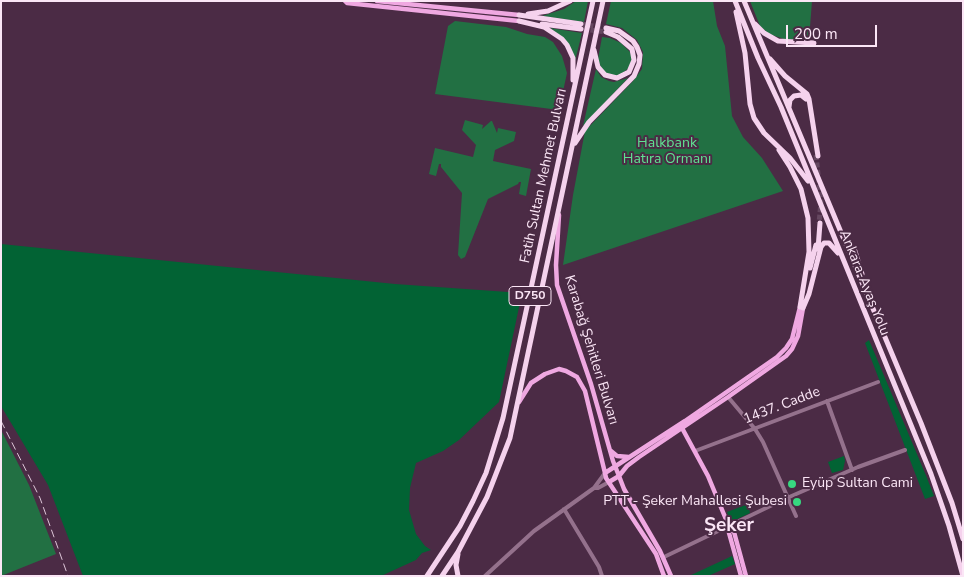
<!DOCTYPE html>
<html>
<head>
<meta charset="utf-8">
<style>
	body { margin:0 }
	#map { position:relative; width:964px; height:577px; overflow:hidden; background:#4b2b45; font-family:"Nunito Sans",sans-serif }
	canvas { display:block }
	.frame { position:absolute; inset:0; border:2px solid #fbe6f6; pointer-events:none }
	.scale { position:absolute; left:786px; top:25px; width:91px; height:22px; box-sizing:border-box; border:2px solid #fbe6f6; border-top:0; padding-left:6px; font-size:15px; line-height:18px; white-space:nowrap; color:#fbe6f6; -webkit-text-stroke:4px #4b2b45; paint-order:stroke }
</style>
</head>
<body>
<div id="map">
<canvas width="964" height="577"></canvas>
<div class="frame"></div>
<div class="scale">200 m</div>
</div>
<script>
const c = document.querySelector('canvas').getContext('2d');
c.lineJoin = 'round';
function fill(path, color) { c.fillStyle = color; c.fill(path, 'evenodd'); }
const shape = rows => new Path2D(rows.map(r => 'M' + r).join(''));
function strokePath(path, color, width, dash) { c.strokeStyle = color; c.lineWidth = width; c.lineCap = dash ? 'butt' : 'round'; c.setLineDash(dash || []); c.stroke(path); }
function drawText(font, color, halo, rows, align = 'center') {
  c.font = font + ' "Nunito Sans",sans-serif'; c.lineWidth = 4; c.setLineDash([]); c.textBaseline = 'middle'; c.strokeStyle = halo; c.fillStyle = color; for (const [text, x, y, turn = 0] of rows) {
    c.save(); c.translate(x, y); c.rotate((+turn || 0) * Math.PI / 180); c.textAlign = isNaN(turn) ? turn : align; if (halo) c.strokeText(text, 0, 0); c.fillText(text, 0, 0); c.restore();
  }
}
fill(shape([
	[1,244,395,284,522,293,499,402,459,440,443,451,416,463,410,488,409,510,416,534,425,546,431,550,422,553,416,560,381,576,83,576,48,485,1,406],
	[869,340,927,478,934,496,925,499,865,343],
	[844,456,845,461,843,470,832,473,828,462],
	[748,504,750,513,733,521,729,517,727,512],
	[732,556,735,564,708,576,689,576]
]), '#026334');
fill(shape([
	[576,1,588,1,584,22,542,16,564,9],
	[611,1,713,1,717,26,725,46,732,116,743,137,762,158,783,191,563,265,573,195,585,131,633,81,642,69,643,52,637,40,622,28,606,24],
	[750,1,812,1,809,40,784,39,769,34,760,26],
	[455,21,506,27,527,34,545,37,553,42,562,56,567,73,559,110,435,94,448,26],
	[550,28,582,33,575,61,562,37],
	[602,37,610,38,621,43,630,52,632,59,630,67,620,75,608,75,601,68,598,59],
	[596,69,601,77,609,81,614,82,628,78,583,126],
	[465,120,483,125,482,129,491,121,492,121,497,133,498,128,516,132,514,141,495,150,493,161,531,169,526,196,519,194,521,182,519,182,518,184,488,199,465,257,461,259,458,255,462,193,441,167,441,164,439,164,436,176,429,174,435,148,473,157,476,145,462,130],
	[1,430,29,485,56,554,1,576]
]), '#227043');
strokePath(shape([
	[581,24,606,28],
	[583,29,606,32],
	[816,155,821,202,819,223]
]), '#654760', 5, [5, 2.5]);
strokePath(shape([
	[728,397,755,429,763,442,796,516],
	[827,401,852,470],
	[695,451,878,382],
	[605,473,594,488,598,488,609,482],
	[564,509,599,567,602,576],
	[664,557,787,498,858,467,905,450],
	[485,576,534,531,594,488]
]), '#94718c', 4);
strokePath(shape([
	[345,1,347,3,519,21],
	[377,1,519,15],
	[559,215,556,265,557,285,591,384,613,461,619,476,609,482],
	[519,402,531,383,545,374,559,369,566,371,577,377,585,391,605,473],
	[682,428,708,476,730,529,734,532,746,576],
	[611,451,617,456,629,457],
	[730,529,729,533,741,576],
	[664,576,656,554,606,478,605,473,685,421,777,357,786,348,792,339,800,307],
	[671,576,660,551,624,489,619,476,627,466,639,457,728,397,786,356,792,349,798,336,803,308]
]), '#efa8e1', 4.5);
strokePath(shape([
	[735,1,758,58,781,107,931,474,949,526,963,576],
	[744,1,921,423,952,503,963,539],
	[736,12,745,53,750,104,754,118,764,133,790,158,808,181],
	[528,14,548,11,570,1],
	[519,15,581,24],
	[519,21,544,27,562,39,567,45,573,58,573,80],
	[542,24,581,29],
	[755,24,764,33,778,41,814,43],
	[594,50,598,67,605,75,617,78,629,72,634,60,632,49,618,37,606,32],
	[770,59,785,76,807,94,809,99,818,156],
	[789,107,790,100,794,96,801,95,806,99],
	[575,143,589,122,634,76,639,64,640,55,637,47,633,41,619,31,606,28],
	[779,150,790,167,801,189,808,218,809,252,800,307],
	[854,248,862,274],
	[818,249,820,223],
	[810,268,816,245],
	[803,308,809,294,821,247,824,243,829,243,838,253],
	[427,576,460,526,473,501,486,473,503,418,593,1],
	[442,576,458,552,487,497,510,438,603,1],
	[458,576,456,565,458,554]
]), '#f5d2ed', 5);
strokePath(shape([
	[1,421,40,498,68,576]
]), '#dec7d9', 1, [8, 4]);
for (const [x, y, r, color] of [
	[792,484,5,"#37d880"],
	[797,502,5,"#37d880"]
]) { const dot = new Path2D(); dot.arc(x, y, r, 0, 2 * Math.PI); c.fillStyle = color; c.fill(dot); strokePath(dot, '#4b2b45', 2); }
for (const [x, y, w] of [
	[530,296,42]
]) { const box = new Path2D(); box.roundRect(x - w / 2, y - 9.5, w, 19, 4); c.fillStyle = '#4b2b45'; c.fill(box); strokePath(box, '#fbe6f6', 1); }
drawText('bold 12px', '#fbe6f6', null, [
	["D750",530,296]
]);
drawText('14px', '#60e192', '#4b2b45', [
	["Halkbank",667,144],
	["Hatıra Ormanı",667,160]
]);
drawText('14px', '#fbe6f6', '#4b2b45', [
	["Fatih Sultan Mehmet Bulvarı",544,176,-78],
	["Ankara-Ayaş Yolu",864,283,68],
	["Karabağ Şehitleri Bulvarı",591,350,73],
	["1437. Cadde",782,406,-21]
]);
drawText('14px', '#fbe6f6', '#4b2b45', [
	["Eyüp Sultan Cami",802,484],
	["PTT - Şeker Mahallesi Şubesi",787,502,"right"]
], 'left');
drawText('bold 19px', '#fbe6f6', '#4b2b45', [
	["Şeker",729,526]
]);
</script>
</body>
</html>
